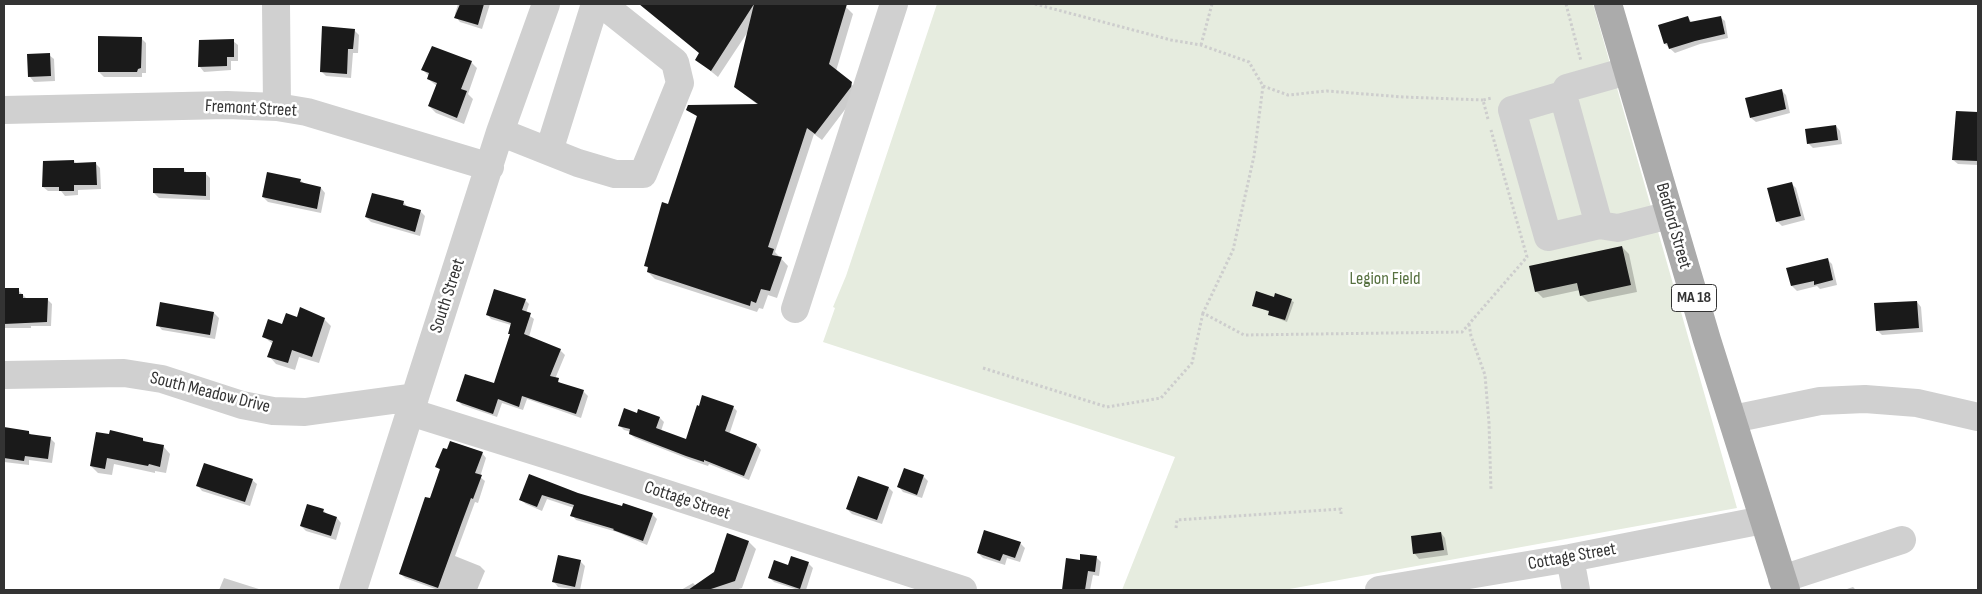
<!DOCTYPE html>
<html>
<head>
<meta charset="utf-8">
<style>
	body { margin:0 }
	#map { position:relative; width:1982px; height:594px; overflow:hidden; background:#fff; font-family:"Sofia Sans Condensed",sans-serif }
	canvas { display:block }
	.frame { position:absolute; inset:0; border:5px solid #333; pointer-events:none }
</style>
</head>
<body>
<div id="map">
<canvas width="1982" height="594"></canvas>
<div class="frame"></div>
</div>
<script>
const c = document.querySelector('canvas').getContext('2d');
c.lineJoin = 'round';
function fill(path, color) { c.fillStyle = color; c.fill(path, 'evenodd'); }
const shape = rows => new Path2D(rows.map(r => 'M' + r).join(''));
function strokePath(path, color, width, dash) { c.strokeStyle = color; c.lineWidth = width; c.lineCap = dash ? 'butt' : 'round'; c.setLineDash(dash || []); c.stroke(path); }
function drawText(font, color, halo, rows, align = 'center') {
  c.font = font + ' "Sofia Sans Condensed",sans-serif'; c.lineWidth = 5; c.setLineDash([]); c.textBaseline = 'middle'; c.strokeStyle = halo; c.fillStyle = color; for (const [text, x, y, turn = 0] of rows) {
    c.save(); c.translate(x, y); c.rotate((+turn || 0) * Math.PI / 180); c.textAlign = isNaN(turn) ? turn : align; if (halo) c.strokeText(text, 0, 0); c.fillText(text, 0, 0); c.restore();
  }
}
fill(shape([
	[937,4,1593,4,1737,508,1284,590,1122,590,1175,457,823,342,835,308,833,307,846,276]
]), '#e6ecdf');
fill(shape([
	[458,4,490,4,482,29,460,22,456,17,455,14],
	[648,4,847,4,846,7,853,14,836,71,859,91,822,140,814,134,775,252,788,266,777,298,768,295,763,309,759,308,757,312,655,279,648,272,649,269,645,265,669,206,697,118,694,116,701,120,688,109,758,105,735,87,749,30,718,77,697,60,700,53],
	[1688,17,1692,23,1720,17,1725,21,1728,38,1700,44,1675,53,1665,44],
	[354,30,359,35,358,53,353,53,351,78,326,76,321,71],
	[141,38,146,43,146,73,142,73,142,77,104,77,99,72],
	[233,41,238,45,238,61,231,61,231,70,204,72,200,67],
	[49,55,54,59,55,81,34,82,30,77],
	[471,62,477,68,468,94,473,99,464,124,436,113,429,106,437,86,428,79,429,76,423,70],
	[1781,90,1786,95,1790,113,1756,122,1751,118],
	[1957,112,1978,113,1978,165,1958,164,1953,160],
	[1836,126,1840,131,1842,144,1813,148,1808,143],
	[74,161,77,164,95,163,100,168,101,189,78,190,78,195,65,196,61,191,48,191,43,187],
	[184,170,187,173,206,174,210,178,210,200,159,198,154,193],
	[300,180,305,184,321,188,325,193,321,213,268,202,263,197],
	[1791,183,1796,188,1805,220,1782,226,1777,221],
	[403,202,408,207,420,211,425,216,420,236,371,222,366,217],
	[1622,247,1629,254,1637,292,1588,302,1581,295,1580,290,1543,298,1536,291],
	[1827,259,1832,264,1837,285,1820,289,1817,286,1797,291,1792,286,1788,269],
	[4,290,18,290,27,299,47,299,52,304,51,326,31,326,31,328,4,328],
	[1276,295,1294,302,1287,322,1272,316,1270,314,1270,312,1253,305,1275,298],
	[525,300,529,304,526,313,534,319,529,337,560,350,565,355,555,379,562,384,583,391,588,396,581,418,527,399,523,410,502,403,497,417,462,405,458,401,495,385,511,335,509,333,511,325,491,319,487,314],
	[1917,302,1921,307,1923,332,1882,335,1877,330],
	[214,313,219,318,215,339,162,330,158,325],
	[297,318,324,319,331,326,319,363,299,357,295,370,276,364,269,356,273,344,264,337],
	[733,407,737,411,729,435,757,445,761,450,749,480,709,464,708,466,691,460,635,438,630,434,631,432,624,430,620,426,637,414,660,418,664,422,661,431,687,441,700,408],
	[4,429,29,432,32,436,50,438,55,443,52,463,29,460,29,465,4,462],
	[142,439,147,443,163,446,170,454,166,473,155,471,155,473,114,464,112,475,98,473,91,466],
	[482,453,486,458,480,477,485,481,478,503,475,502,455,556,480,566,485,571,477,590,438,590,405,578,400,573,441,471,437,467],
	[530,476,577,494,652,514,657,519,647,545,617,532,576,520,572,515,574,508,547,499,542,511,526,504,521,500],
	[923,476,928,481,922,498,903,492,899,487],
	[252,480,257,484,250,506,202,491,198,486],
	[889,488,893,492,882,524,852,514,847,509],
	[323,510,328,515,337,518,341,523,336,540,306,531,301,526],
	[1441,533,1445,538,1448,555,1419,559,1415,554,1412,538],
	[749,542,756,549,742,588,735,590,681,590,693,583,696,586,715,573],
	[1020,543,1025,548,1020,562,1007,558,1005,565,983,558,978,553],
	[1096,557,1101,562,1099,576,1093,575,1090,590,1063,590,1067,559,1081,561],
	[580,561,585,566,580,590,558,587,554,582],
	[808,563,813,568,806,590,798,590,774,582,770,578,788,566],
	[224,578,262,590,219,590],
	[1853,587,1856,590,1844,590]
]), '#0003');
fill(shape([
	[460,4,484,4,478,25,454,18],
	[639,4,754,4,711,71,695,60,699,53],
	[754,4,847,4,829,64,852,82,851,87,815,134,807,128,768,247,774,249,772,255,782,257,770,291,761,289,756,303,751,301,750,306,647,272,648,267,644,266,662,202,668,204,697,116,686,110,688,105,758,104,734,87],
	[1688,16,1690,22,1721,16,1725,34,1695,41,1669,49,1667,43,1664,44,1658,25],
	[322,26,355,29,353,49,348,49,347,74,320,72],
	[98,36,142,37,141,68,138,69,137,72,98,72],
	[234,39,234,57,227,57,227,66,198,67,199,40],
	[432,46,472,61,461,89,467,91,457,118,428,106,437,83,427,79,429,73,421,70],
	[50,53,51,76,28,77,27,54],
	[1782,89,1786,109,1750,118,1745,98],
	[1956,111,1978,112,1978,161,1952,160],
	[1836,125,1838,140,1807,144,1805,129],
	[74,160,74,163,96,162,97,185,74,185,74,191,59,191,59,187,42,187,43,161],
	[153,168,184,168,184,172,206,172,206,196,153,193],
	[267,172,301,179,300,182,321,187,317,209,262,197],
	[1792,182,1801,216,1776,222,1767,188],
	[372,193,404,201,403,205,421,210,415,232,365,217],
	[1622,246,1631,285,1580,296,1577,283,1535,292,1529,266],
	[1828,258,1833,280,1814,285,1814,281,1791,286,1786,268],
	[4,288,19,288,19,294,23,294,23,298,48,298,47,322,4,324],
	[494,289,526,299,522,310,531,313,524,334,561,349,550,376,559,378,558,382,584,390,576,414,522,396,519,407,498,399,493,414,456,401,465,374,494,383,510,334,508,334,511,323,486,315],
	[1256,291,1274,297,1275,293,1292,299,1285,320,1268,315,1269,311,1252,306],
	[1917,301,1919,328,1876,331,1874,303],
	[160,302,214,312,210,335,156,326],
	[300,307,325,318,312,357,292,350,288,363,267,357,273,341,262,337,268,319,282,324,286,313,297,317],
	[702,395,734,406,725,431,757,444,744,476,704,460,704,462,686,456,629,434,630,429,618,426,624,408,637,413,638,409,660,417,656,428,686,439,697,405,699,406],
	[4,427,29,431,29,434,51,437,48,459,25,456,24,461,4,458],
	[110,430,143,438,143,441,164,445,160,467,149,464,148,466,107,458,105,469,90,466,96,432,109,434],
	[450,441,483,452,475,473,482,475,473,499,471,498,462,522,438,588,399,574,425,497,430,498,440,469,435,467,443,448,447,449],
	[204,463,253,479,245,502,196,486],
	[904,468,924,475,917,495,897,487],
	[529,474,578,493,622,506,623,503,653,513,643,541,613,530,614,529,570,516,574,505,542,495,537,507,519,500],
	[858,476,889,487,877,520,846,509],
	[307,504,324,509,323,512,337,517,331,536,300,526],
	[984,530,1021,542,1015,558,1003,554,1000,561,977,553],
	[1441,532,1444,550,1413,554,1411,536],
	[727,533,749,541,735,581,708,590,688,590,714,572],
	[1080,554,1097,556,1095,572,1088,571,1085,590,1062,590,1066,558,1080,560],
	[558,555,581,560,575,587,552,582],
	[791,556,809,562,800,589,768,578,774,560,788,565]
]), '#1a1a1a');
strokePath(shape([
	[1035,4,1171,40,1201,45,1249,62,1263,86,1254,156,1233,250,1203,313,1244,335,1462,332,1527,257,1491,130],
	[1566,4,1581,61],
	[1201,45,1212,4],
	[1263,86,1288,95,1327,91,1403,97,1483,100],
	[1488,119,1483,100,1492,98],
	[1469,324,1471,336,1485,375,1489,423,1491,490],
	[983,368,1107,407,1161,398,1192,363,1203,313],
	[1176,528,1177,520,1341,509,1341,515]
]), '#cdcdcd', 3, [2.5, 2.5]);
strokePath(shape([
	[276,4,277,107],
	[1627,71,1567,88,1563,95,1599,225,1618,228,1670,215],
	[1563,95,1512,110,1548,237,1599,225],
	[4,110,227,105,277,107,307,112,490,167],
	[500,132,578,163,615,174,643,174,680,83,675,62,602,4],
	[549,151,595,4],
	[795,309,894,4],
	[4,375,124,373,162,379,242,405,273,411,305,412,415,397],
	[410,412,563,460,963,590],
	[1733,419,1820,401,1865,399,1917,403,1978,417],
	[1570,558,1576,590],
	[1782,579,1902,540],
	[353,590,500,132,546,4],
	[1379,590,1570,558,1763,520]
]), '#d0d0d0', 28);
strokePath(shape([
	[1608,4,1707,340,1786,590]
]), '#ababab', 28);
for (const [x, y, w] of [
	[1694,298,45]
]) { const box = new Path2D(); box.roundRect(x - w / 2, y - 13.5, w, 27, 4); c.fillStyle = '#fff'; c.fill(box); strokePath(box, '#333', 1); }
drawText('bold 16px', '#333', null, [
	["MA 18",1694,298]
]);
drawText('18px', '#333', '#fff', [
	["Fremont Street",251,109,3],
	["Bedford Street",1673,226,74],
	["South Street",448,296,-72],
	["South Meadow Drive",210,393,14],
	["Cottage Street",687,501,18],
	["Cottage Street",1572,557,-10]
]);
drawText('18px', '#56703f', '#fff', [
	["Legion Field",1385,279]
]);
</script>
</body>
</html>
